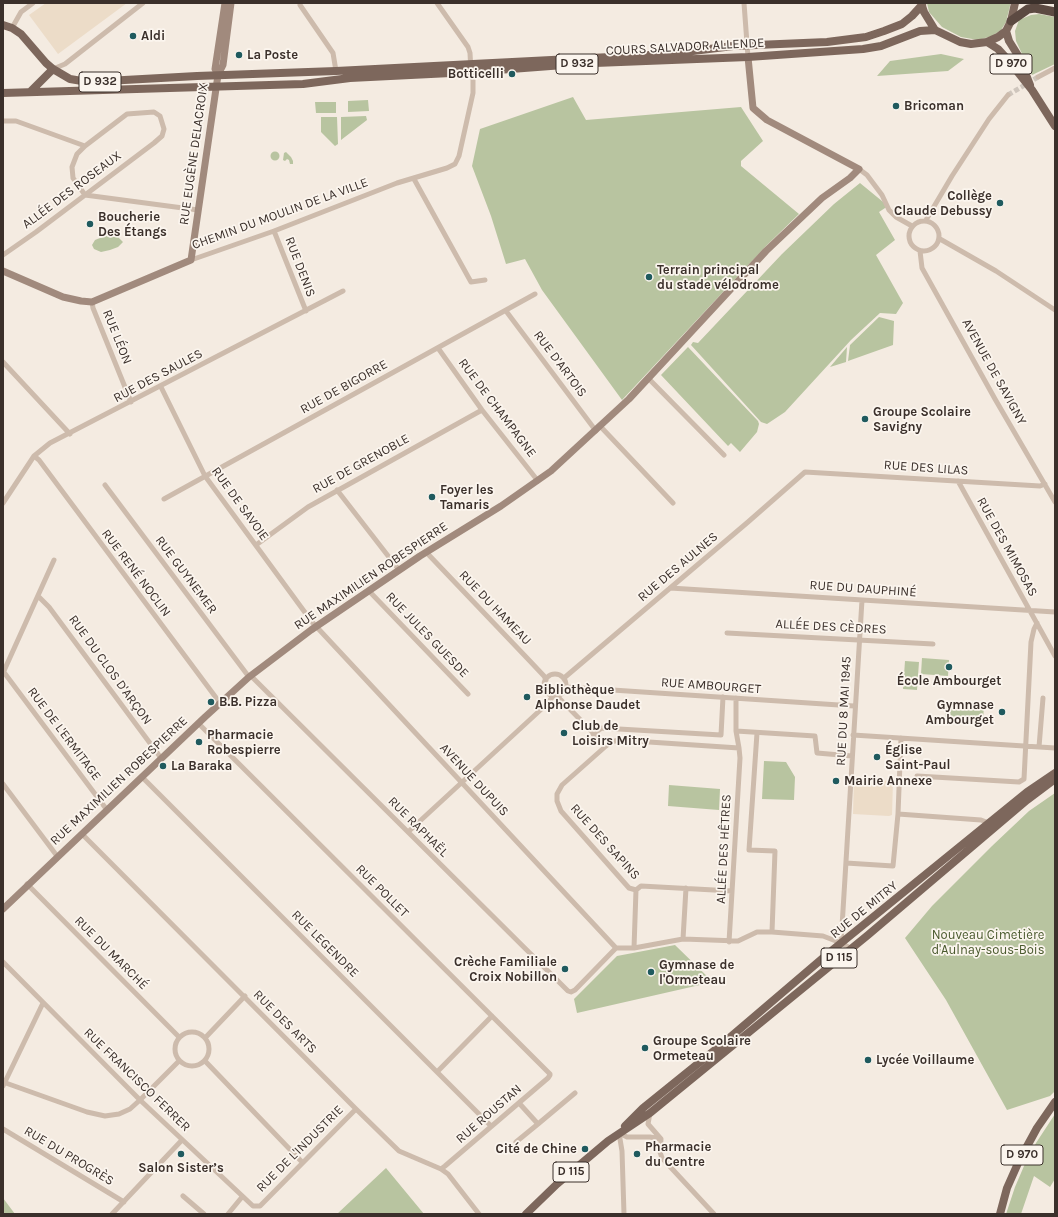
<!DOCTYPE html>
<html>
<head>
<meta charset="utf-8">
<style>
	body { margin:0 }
	#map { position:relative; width:1058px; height:1217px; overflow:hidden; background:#f4ebe1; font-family:Karla,sans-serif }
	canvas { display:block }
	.frame { position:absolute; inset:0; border:4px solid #3b302b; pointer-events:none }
</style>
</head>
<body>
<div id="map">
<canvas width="1058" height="1217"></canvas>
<div class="frame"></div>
</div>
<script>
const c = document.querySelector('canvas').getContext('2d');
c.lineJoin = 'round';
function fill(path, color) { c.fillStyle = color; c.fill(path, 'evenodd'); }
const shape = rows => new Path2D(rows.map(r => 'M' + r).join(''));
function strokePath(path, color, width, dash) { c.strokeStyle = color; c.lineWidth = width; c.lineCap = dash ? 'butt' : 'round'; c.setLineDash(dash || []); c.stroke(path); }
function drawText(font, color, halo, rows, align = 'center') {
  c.font = font + ' Karla,sans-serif'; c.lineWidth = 3.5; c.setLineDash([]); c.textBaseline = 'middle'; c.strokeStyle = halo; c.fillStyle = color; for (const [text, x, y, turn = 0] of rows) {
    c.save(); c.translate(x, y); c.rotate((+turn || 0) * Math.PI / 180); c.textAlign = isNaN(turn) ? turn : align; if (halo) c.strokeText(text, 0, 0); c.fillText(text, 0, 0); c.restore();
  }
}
fill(shape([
	[927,3,1010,3,1010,6,1006,22,1001,30,992,36,978,40,961,37,942,27,929,12],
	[1039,14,1055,17,1055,64,1032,75,1016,41,1015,31,1019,20,1031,15],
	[941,54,964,59,948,71,877,76,890,61],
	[573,97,586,120,741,107,763,141,741,161,741,166,799,214,767,245,622,400,542,290,525,259,506,264,491,216,472,166,480,129],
	[368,100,369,111,348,112,348,101],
	[315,102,336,102,336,113,316,113],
	[366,116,367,120,341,140,341,117],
	[321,117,337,117,338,144,335,146,321,132],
	'270.5 156a4.5 4.5 0 1 1 9 0a4.5 4.5 0 1 1-9 0Z',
	[286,152,291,157,293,161,293,164,290,164,289,160,287,159,285,161,283,160,284,153],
	[860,183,888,206,879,212,895,240,876,255,903,303,896,314,880,313,851,340,785,412,767,424,761,422,691,345,693,342,698,343,782,254,834,204],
	[105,236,118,237,123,242,118,247,110,250,101,252,94,249,92,245,95,240],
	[879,317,894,321,893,345,848,361,850,345],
	[688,347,758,421,759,424,757,432,740,452,731,443,728,446,661,375],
	[847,347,846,362,830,367],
	[922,658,949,660,948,676,921,674],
	[905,661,919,662,917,690,903,689],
	[946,701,984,703,983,724,945,722],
	[764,761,786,762,795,777,794,800,762,799],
	[669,785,720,789,719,810,668,806],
	[1055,793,1055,1091,1050,1096,1007,1110,946,1000,905,938,932,906,992,846,1029,811],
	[675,945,713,982,577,1013,574,999,617,956],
	[1055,1114,1055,1179,1050,1187,1034,1176,1021,1214,1006,1214,1015,1187,1024,1166,1036,1143],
	[386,1168,424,1214,337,1214],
	[3,1198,15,1214,3,1214]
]), '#b8c4a0');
fill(shape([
	[46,3,127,3,58,54,29,15],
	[854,779,893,781,892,815,889,816,853,814]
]), '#ecdcc8');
strokePath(shape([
	[1008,95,1038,77]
]), '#cfc6bd', 5, [5, 2.5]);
strokePath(shape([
	[744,3,748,57],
	[300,5,333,53,336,71],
	[12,28,21,12,33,3],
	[53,69,65,64,143,3],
	[1038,77,1055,68],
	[3,121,16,121,85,146,127,114,154,112,160,116,164,129,162,136,154,143,36,232,3,255],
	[85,146,77,154,72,167,73,178,85,195,198,210],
	[859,169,867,175,882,195,889,210,896,217,912,226],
	[414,179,471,282,485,280],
	[926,220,952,176,989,119,1008,95],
	'909 236a15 15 0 1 1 30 0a15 15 0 1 1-30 0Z',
	[274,231,306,311],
	[940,239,996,271,1055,310],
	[920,251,922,268,995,399,1055,502],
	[191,260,274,231,397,183,447,168,455,164,459,156,473,93,473,79,471,72,470,53,468,47,437,3],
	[92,302,93,308,131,402],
	[506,311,596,431],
	[438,348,482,410,538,481],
	[3,362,70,434],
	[649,379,724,455],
	[161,387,205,476,312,622,616,948],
	[600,426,673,503],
	[34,456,39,460,220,703],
	[958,481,1055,656],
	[105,485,249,677],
	[337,490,399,570],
	[164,499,535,294],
	[3,503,34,456,50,443,343,291],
	[256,545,308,507,482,410],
	[426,552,527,658,544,676,546,680],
	[670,588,1055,612],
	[369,591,468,694],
	[38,596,49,607,161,758],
	[727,633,933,644],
	[3,671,107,810],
	[3,673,54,560],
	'544 685a11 11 0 1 1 22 0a11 11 0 1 1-22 0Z',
	[251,676,568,991,571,992,575,990,616,948],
	[564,678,748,522,805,472,1040,486,1045,484],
	[567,687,854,706],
	[557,696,606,746],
	[736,698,736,731,739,748],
	[198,723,550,1074,550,1075,548,1078,445,1166,441,1169],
	[736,731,815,736,817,753,852,756],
	[757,733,749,850,775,851,772,932],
	[593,734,602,728,721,735,723,697],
	[853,735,1055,748],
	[1039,747,1043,698],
	[917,776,1019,782,1024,779,1031,642,1034,629,1037,623],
	[142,777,491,1126],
	[3,784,57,856],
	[898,814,981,820,989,823],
	[408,832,548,703,553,696],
	[82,834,356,1109,399,1151,441,1169,448,1174,479,1214],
	[846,863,893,866,898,814,901,738],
	[27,884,179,1037],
	[636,890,629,888,561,811,557,801,557,794,562,785,606,746,611,742,619,740,739,748,740,758,729,942],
	[636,890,641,886,732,891],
	[683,939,686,888],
	[841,943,862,600],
	[616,948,634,948,683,939,738,941,757,932,772,932,823,936,841,943,850,948],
	[634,948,636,890],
	[3,962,140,1100,253,1206,260,1206,356,1109],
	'175 1049a17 17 0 1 1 34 0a17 17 0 1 1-34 0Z',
	[205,1038,245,996],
	[205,1061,302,1162],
	[437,1072,492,1016],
	[3,1082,87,1112,105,1116,119,1114,130,1109,140,1100,179,1061],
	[3,1086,43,1003],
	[650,1113,648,1124,661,1139,660,1152,662,1158,714,1214],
	[538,1124,575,1093],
	[3,1129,124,1202],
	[619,1133,622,1151,624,1214],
	[619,1133,627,1137,650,1137,661,1139],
	[516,1142,538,1124,519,1103],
	[183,1196,204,1214],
	[112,1214,182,1140],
	[228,1214,242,1197]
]), '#cdbbac', 5);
strokePath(shape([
	[218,75,215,69,225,3],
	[3,271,63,297,81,301,92,302,191,260,218,75,223,65,231,3],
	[3,909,205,717,249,677,311,630,420,556,501,506,551,471,629,399,766,251,822,198,850,178,859,169,767,120,753,108,748,57]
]), '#a18a7d', 7);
strokePath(shape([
	[921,3,924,12,935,30,960,42,971,44,987,42,998,37,1006,31,1011,21,1015,3],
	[3,25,12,28,21,34,46,63,53,69,70,79,88,82,197,76,336,71,669,54,733,46,827,42,866,37,884,31,902,24,912,16,922,5],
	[1006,31,1009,41,1019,57,1030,85],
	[987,42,998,49,1009,61,1032,90,1055,126],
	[595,63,748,57,863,49,881,46,920,31,935,30],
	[30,92,53,69],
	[3,93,303,84,350,78,471,72,577,64],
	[625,1126,643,1108,721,1045,830,952,1027,792,1055,773],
	[526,1214,557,1184,608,1141,650,1113,868,935,1027,800,1055,779],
	[1000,1214,1007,1188,1019,1161,1037,1128,1055,1102]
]), '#7d675c', 8);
strokePath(shape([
	[1011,21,1028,9,1035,8,1055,12]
]), '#5c4a42', 9);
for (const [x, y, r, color] of [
	[133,36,4,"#1f5a5e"],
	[239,55,4,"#1f5a5e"],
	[512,74,4,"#1f5a5e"],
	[896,106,4,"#1f5a5e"],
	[1000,203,4,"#1f5a5e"],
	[90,224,4,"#1f5a5e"],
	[649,277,4,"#1f5a5e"],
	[865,419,4,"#1f5a5e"],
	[432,497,4,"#1f5a5e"],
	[949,667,4,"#1f5a5e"],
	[527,697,4,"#1f5a5e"],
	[211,702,4,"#1f5a5e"],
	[1002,712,4,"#1f5a5e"],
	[564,733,4,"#1f5a5e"],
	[199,742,4,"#1f5a5e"],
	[877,757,4,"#1f5a5e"],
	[163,766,4,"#1f5a5e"],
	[836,781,4,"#1f5a5e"],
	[565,969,4,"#1f5a5e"],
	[651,972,4,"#1f5a5e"],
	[645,1048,4,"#1f5a5e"],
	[868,1060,4,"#1f5a5e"],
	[585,1149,4,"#1f5a5e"],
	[181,1154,4,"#1f5a5e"],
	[637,1154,4,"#1f5a5e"]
]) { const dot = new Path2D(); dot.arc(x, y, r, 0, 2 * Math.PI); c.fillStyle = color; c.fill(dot); strokePath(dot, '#fbf5ee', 1.5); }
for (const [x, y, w] of [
	[577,64,42],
	[1011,64,42],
	[100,82,42],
	[839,958,36],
	[1022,1155,42],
	[571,1172,36]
]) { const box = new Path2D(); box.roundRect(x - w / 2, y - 10, w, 20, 3); c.fillStyle = '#fbf5ee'; c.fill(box); strokePath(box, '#3b302b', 1); }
drawText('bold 12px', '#3b302b', null, [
	["D 932",577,64],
	["D 970",1011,64],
	["D 932",100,82],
	["D 115",839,958],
	["D 970",1022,1155],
	["D 115",571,1172]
]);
drawText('bold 13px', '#3b302b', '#fbf5ee', [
	["Aldi",141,36],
	["La Poste",247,55],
	["Botticelli",504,74,"right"],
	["Bricoman",904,106],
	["Collège",992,196,"right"],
	["Claude Debussy",992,211,"right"],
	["Boucherie",98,217],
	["Des Étangs",98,232],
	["Terrain principal",657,270],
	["du stade vélodrome",657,285],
	["Groupe Scolaire",873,412],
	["Savigny",873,427],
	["Foyer les",440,490],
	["Tamaris",440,505],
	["École Ambourget",949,681,"center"],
	["Bibliothèque",535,690],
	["Alphonse Daudet",535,705],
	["B.B. Pizza",219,702],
	["Gymnase",994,705,"right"],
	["Ambourget",994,720,"right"],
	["Club de",572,726],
	["Loisirs Mitry",572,741],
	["Pharmacie",207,735],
	["Robespierre",207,750],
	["Église",885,750],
	["Saint-Paul",885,765],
	["La Baraka",171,766],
	["Mairie Annexe",844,781],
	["Crèche Familiale",557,962,"right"],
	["Croix Nobillon",557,977,"right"],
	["Gymnase de",659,965],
	["l'Ormeteau",659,980],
	["Groupe Scolaire",653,1041],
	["Ormeteau",653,1056],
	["Lycée Voillaume",876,1060],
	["Pharmacie",645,1147],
	["du Centre",645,1162],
	["Cité de Chine",577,1149,"right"],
	["Salon Sister’s",181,1168,"center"]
], 'left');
drawText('13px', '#3b302b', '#fbf5ee', [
	["COURS SALVADOR ALLENDE",685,47,-3],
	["RUE EUGÈNE DELACROIX",194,154,-82],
	["ALLÉE DES ROSEAUX",72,190,-37],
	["CHEMIN DU MOULIN DE LA VILLE",280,214,-20],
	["RUE DENIS",300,267,69],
	["RUE LÉON",117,337,68],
	["RUE D'ARTOIS",560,364,53],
	["AVENUE DE SAVIGNY",994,372,61],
	["RUE DES SAULES",158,376,-28],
	["RUE DE BIGORRE",344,387,-29],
	["RUE DE CHAMPAGNE",497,408,53],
	["RUE DE GRENOBLE",361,464,-29],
	["RUE DES LILAS",926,468,4],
	["RUE DE SAVOIE",240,504,54],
	["RUE DES MIMOSAS",1007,547,61],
	["RUE DES AULNES",678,567,-40],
	["RUE RENÉ NOCLIN",136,573,53],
	["RUE GUYNEMER",186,575,53],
	["RUE MAXIMILIEN ROBESPIERRE",371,576,-34],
	["RUE DU DAUPHINÉ",863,589,4],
	["RUE DU HAMEAU",495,608,46],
	["ALLÉE DES CÈDRES",831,627,3],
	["RUE JULES GUESDE",427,635,46],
	["RUE DU CLOS D'ARÇON",110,670,54],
	["RUE AMBOURGET",711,686,4],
	["RUE DU 8 MAI 1945",844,711,-87],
	["RUE DE L'ERMITAGE",64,734,53],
	["AVENUE DUPUIS",474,780,47],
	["RUE MAXIMILIEN ROBESPIERRE",119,781,-43],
	["RUE RAPHAËL",418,827,45],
	["RUE DES SAPINS",605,842,48],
	["ALLÉE DES HÊTRES",724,849,-87],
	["RUE POLLET",382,891,45],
	["RUE DE MITRY",864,910,-39],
	["RUE LEGENDRE",325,944,45],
	["RUE DU MARCHÉ",111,953,45],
	["RUE DES ARTS",285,1022,45],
	["RUE FRANCISCO FERRER",137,1080,44],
	["RUE ROUSTAN",489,1114,-41],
	["RUE DE L'INDUSTRIE",300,1149,-45],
	["RUE DU PROGRÈS",69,1156,31]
]);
drawText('13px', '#4a5a2e', '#fbf5ee', [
	["Nouveau Cimetière",988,935],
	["d'Aulnay-sous-Bois",988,950]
]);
</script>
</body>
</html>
